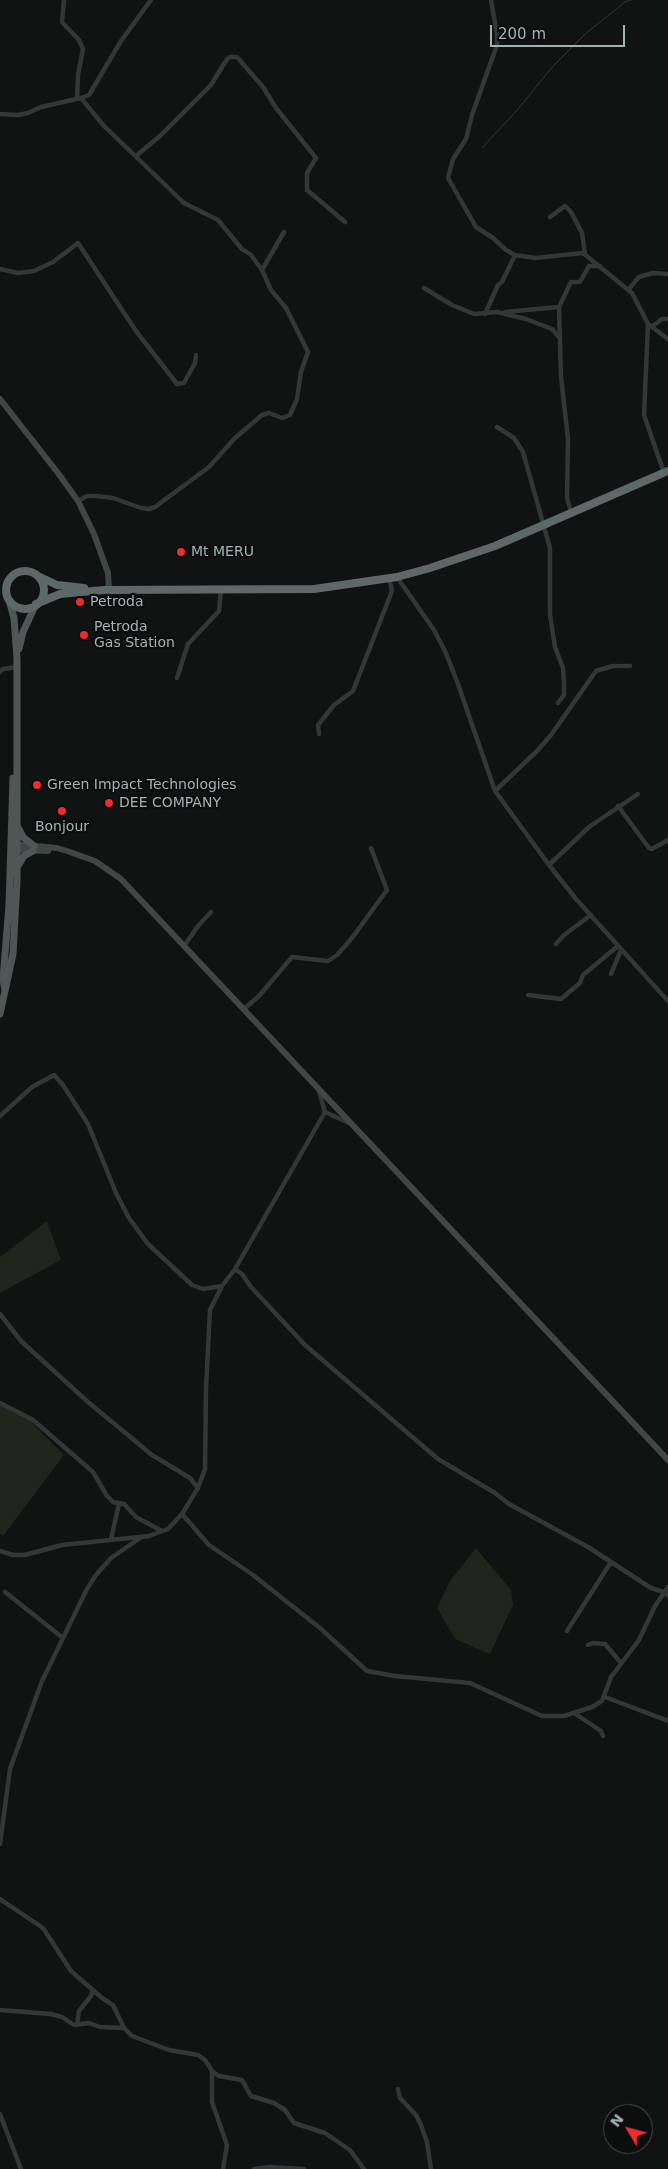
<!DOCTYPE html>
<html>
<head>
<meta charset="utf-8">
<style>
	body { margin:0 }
	#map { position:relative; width:668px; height:2169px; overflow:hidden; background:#111212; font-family:"DejaVu Sans",sans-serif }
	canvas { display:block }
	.north { position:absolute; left:603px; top:2104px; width:50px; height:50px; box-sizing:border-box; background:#0c0d0d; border:1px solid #484f4f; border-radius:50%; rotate:307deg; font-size:14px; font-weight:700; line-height:20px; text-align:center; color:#a2b3b3 }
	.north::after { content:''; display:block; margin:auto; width:18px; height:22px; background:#f02b2e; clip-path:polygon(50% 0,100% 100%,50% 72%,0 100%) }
	.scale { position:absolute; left:490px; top:25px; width:135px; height:22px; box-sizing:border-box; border:2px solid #a2b3b3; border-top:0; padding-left:6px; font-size:15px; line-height:18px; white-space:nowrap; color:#a2b3b3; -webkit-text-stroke:4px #0c0d0d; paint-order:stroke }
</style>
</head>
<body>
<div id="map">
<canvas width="668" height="2169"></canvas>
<div class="north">N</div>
<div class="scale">200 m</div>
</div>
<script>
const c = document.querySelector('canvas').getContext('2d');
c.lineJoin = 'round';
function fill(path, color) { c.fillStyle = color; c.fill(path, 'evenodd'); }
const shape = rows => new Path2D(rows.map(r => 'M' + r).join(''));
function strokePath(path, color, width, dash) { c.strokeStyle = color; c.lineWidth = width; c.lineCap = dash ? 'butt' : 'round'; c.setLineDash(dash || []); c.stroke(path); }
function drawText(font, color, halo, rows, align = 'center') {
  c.font = font + ' "DejaVu Sans",sans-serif'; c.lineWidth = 4.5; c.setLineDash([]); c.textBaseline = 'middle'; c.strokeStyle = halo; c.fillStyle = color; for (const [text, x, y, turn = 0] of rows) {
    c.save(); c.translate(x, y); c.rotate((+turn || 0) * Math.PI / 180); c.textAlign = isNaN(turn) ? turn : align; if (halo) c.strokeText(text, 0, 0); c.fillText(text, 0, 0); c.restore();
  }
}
fill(shape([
	[47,1221,61,1260,0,1293,0,1257],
	[0,1405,31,1422,64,1455,3,1536,0,1534],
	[476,1548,511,1590,513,1605,490,1654,455,1639,437,1608,450,1581]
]), '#21251d');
strokePath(shape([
	[482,148,519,108,553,66,584,35,625,2,631,0]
]), '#2b3b37', 1);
strokePath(shape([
	[64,0,62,22,79,40,83,49,78,75,77,99],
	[491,0,497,34,497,45,472,115,466,139,453,159,448,178,476,227,493,238,506,250,515,255,535,258,583,253,632,293,648,324,644,415,664,473],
	[0,114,18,115,28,113,41,107,81,98,89,95,121,41,151,0],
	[136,156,161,135,211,85,227,59,230,57,237,57,263,87,276,108,316,158,307,173,307,190,345,222],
	[550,217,565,206,571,212,582,233,585,254],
	[0,269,18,273,34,271,53,262,78,243,136,331,177,384,184,383,195,363,196,355],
	[262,270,284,232],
	[424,288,452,305,474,314,497,312,526,319,552,329,559,337],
	[629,289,639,277,653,273,668,274],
	[505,312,559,307],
	[485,314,498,285,502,282,515,255],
	[648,324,668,339],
	[653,326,662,319,668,319],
	[497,427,514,438,523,452,550,548,550,615,555,647,563,668,564,682,564,695,558,703],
	[78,501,87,496,96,496,113,498,141,508,149,509,155,507,209,467,235,438,262,415,269,413,282,418,290,415,297,399,301,372,308,352,286,308,271,290,262,270,251,255,242,249,218,220,184,203,104,126,81,98],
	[571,512,567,498,568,439,561,377,559,307,571,282,580,282,589,266,600,266],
	[397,577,434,630,445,651,458,684,495,791,549,865,576,899,668,1001],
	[0,672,3,669,17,667],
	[177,678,188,644,219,611,221,590],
	[319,734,318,725,334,705,353,691,392,591,389,578],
	[495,791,538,750,551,735,596,671,613,666,630,666],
	[618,806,649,848,652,849,668,840],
	[549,865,589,827,638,794],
	[556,944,564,935,591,915],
	[184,946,198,926,211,912],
	[611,974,621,950],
	[528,995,561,999,580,983,583,975,618,946],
	[244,1009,259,996,292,957,328,961,337,955,352,938,387,890,371,848],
	[325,1112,349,1123],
	[0,1116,32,1087,54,1075,63,1085,88,1124,116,1193,129,1218,148,1244,192,1285,203,1289,222,1286],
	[235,1269,242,1274,251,1287,305,1345,438,1459,495,1493,509,1504,588,1547,651,1588,664,1592,668,1596],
	[0,1314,21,1341,88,1402,152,1455,190,1478,198,1488],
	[0,1403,33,1420,93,1472,107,1496,113,1502,124,1504,136,1517,162,1531],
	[182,1514,209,1545,253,1575,320,1628,367,1671,395,1676,470,1683,542,1716,564,1716,592,1707,602,1701,611,1677,639,1640,655,1606,668,1587],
	[111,1539,119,1504],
	[0,1551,13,1555,25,1555,62,1545,149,1536,168,1529,182,1514,198,1488,205,1469,206,1388,210,1310,222,1286,235,1269,325,1112,319,1091],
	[5,1592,63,1638],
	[567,1631,611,1562],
	[588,1645,593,1643,605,1644,621,1663],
	[605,1697,668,1721],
	[574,1713,601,1731,603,1736],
	[0,1844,10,1769,42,1681,87,1589,96,1575,111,1558,140,1538],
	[0,1899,43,1928,71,1971,102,1998,113,2005,124,2028,132,2036,169,2050,198,2055,205,2060,213,2072,219,2076,242,2080,251,2096,274,2103,285,2110,294,2123,325,2133,350,2150,364,2169],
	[0,2010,51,2014,62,2017,74,2025,89,2023,100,2027,124,2028],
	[77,2025,79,2011,91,1996,93,1990],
	[212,2071,212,2102,227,2145,223,2169],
	[398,2089,400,2098,416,2115,421,2125,427,2142,431,2169],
	[0,2114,21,2169],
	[254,2169,270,2167,304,2169]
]), '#323737', 4.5);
strokePath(shape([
	[0,399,58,473,78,501,94,534,108,573,109,590],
	[13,844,57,848,67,851,95,861,121,879,668,1460],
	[13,850,48,851]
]), '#404747', 6);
strokePath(shape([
	[19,649,23,632,36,604],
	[19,829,23,837,34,846],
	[18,866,24,856,33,851],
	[5,990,3,979,9,905,13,778],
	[0,1014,13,954,17,881,17,659,14,618,9,600]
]), '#4e5656', 7);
strokePath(shape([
	'6 590a19 19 0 1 1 38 0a19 19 0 1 1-38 0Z',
	[38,576,57,585,84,588],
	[36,604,60,594,104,590,314,589,397,577,430,568,495,546,668,471]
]), '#5e6868', 8);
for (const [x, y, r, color] of [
	[181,552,5,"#f02b2e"],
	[80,602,5,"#f02b2e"],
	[84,635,5,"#f02b2e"],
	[37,785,5,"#f02b2e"],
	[109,803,5,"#f02b2e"],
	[62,811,5,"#f02b2e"]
]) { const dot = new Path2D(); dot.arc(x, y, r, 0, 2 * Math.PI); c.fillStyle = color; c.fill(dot); strokePath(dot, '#0c0d0d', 2); }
drawText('14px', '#a2b3b3', '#0c0d0d', [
	["Mt MERU",191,552],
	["Petroda",90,602],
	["Petroda",94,627],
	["Gas Station",94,643],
	["Green Impact Technologies",47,785],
	["DEE COMPANY",119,803],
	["Bonjour",62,827,"center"]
], 'left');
</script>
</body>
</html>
